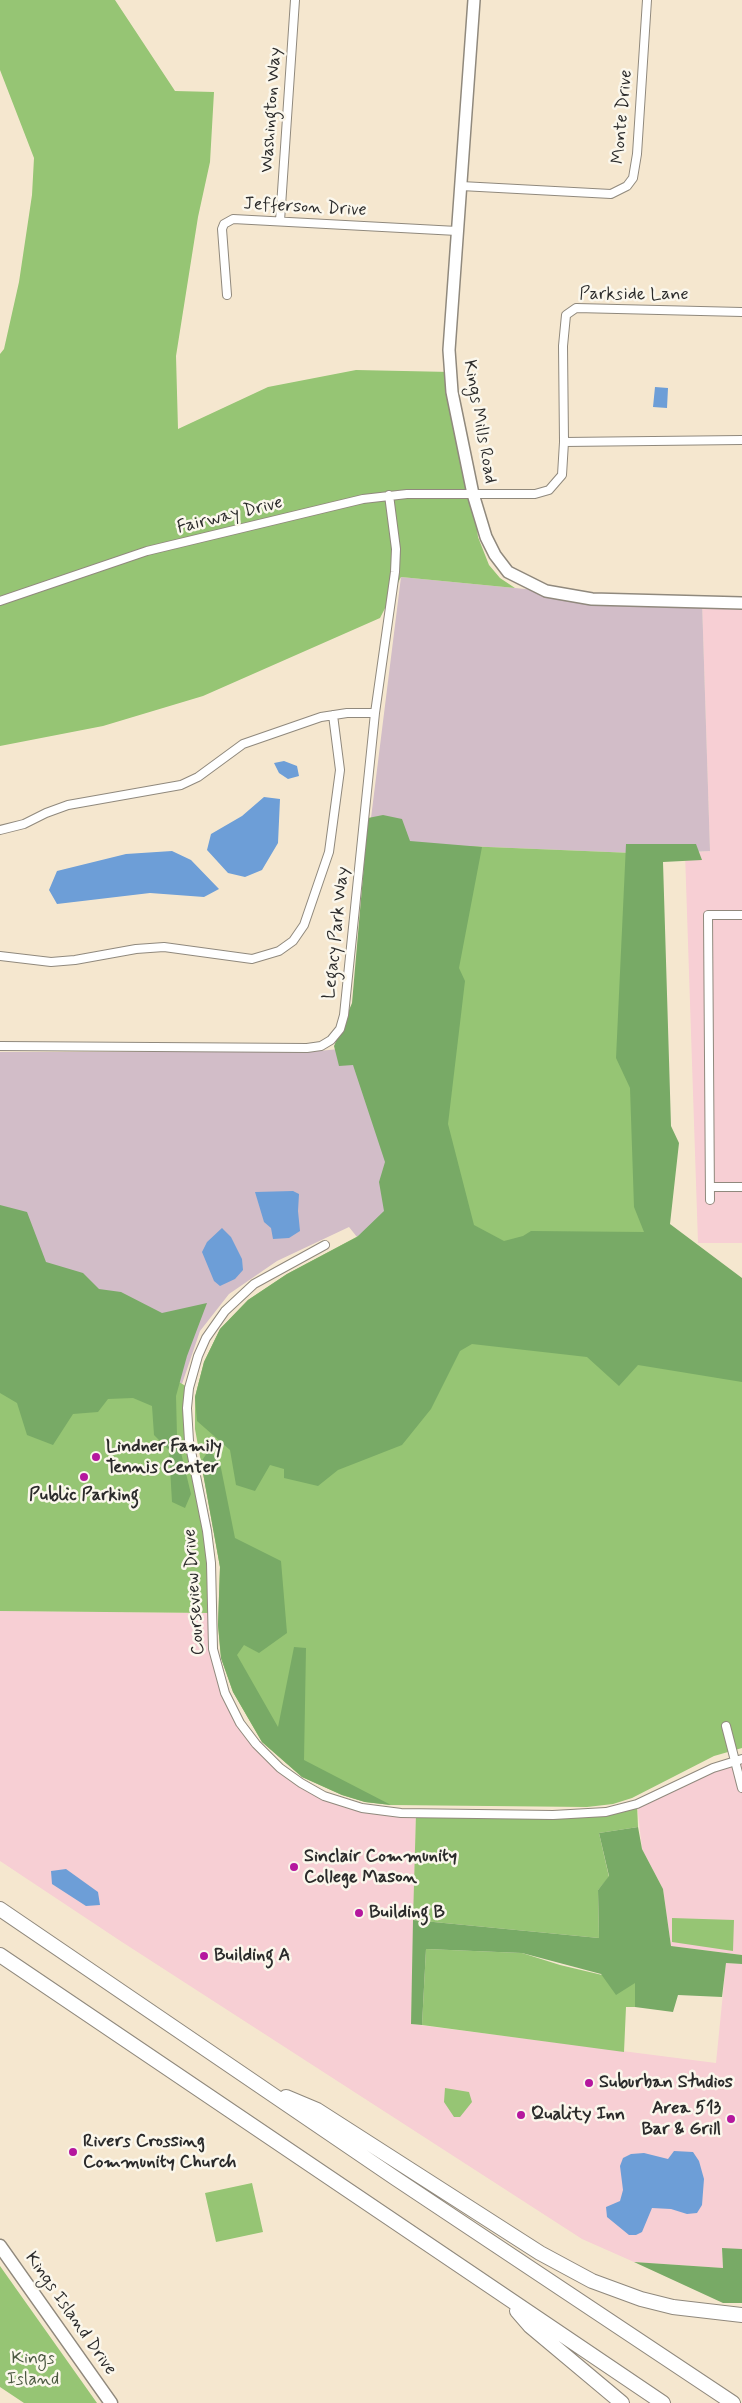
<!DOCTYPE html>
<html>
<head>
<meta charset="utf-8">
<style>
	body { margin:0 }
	canvas { display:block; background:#f5e7cf }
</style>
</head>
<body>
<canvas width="742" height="2403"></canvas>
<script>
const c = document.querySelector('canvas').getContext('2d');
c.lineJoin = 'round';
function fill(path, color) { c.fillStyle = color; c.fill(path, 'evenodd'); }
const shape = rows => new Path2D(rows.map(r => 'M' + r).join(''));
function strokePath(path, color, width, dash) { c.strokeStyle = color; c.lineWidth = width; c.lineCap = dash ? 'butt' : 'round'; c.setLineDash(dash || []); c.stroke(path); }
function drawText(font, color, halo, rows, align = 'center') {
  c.font = font + ' Mynerve,sans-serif'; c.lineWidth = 5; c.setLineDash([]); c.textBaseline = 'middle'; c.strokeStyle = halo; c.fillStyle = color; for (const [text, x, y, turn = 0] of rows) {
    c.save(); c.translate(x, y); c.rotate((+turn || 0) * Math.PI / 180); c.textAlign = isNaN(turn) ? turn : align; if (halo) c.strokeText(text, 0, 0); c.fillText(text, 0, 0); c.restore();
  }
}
fill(shape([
	[702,601,742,603,742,1243,698,1243,685,853,710,851],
	[0,1611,211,1613,218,1675,240,1723,280,1768,343,1803,416,1813,411,2024,716,2063,726,1963,742,1964,742,2249,722,2249,723,2268,634,2262,582,2239,122,1942,0,1861],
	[742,1759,742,1955,671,1946,663,1889,642,1849,637,1804]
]), '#f7cfd4');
fill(shape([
	[401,577,546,591,702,601,710,851,657,854,368,842],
	[350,1048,405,1211,357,1237,349,1227,277,1261,229,1294,200,1331,182,1384,0,1275,0,1052,308,1052]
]), '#d2bdc8');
fill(shape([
	[0,0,115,0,175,91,214,92,210,162,198,217,176,356,178,429,268,387,356,370,451,372,473,494,478,537,489,565,500,578,515,588,401,577,380,618,203,696,103,726,0,746,0,354,4,349,19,282,32,195,34,158,0,70],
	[368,842,657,854,667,1226,742,1281,742,1748,714,1756,632,1798,613,1804,587,1807,391,1805,365,1802,342,1795,302,1777,262,1742,233,1692,221,1658,218,1625,220,1567,195,1429,195,1397,204,1362,220,1329,248,1300,287,1274,405,1211],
	[0,1275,189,1388,187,1408,207,1531,211,1613,0,1611],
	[637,1804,638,1827,599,1833,609,1877,598,1890,599,1938,413,1920,416,1813,579,1815],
	[672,1918,734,1920,733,1951,672,1942],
	[426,1949,522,1953,560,1965,636,1983,635,2007,626,2007,624,2052,422,2025],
	[445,2088,469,2092,472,2102,460,2117,454,2117,444,2102],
	[252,2183,263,2232,216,2242,205,2193],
	[0,2266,29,2307,97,2403,24,2403,0,2387]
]), '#96c574');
fill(shape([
	[383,815,402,819,410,841,482,847,459,968,465,981,448,1124,474,1225,504,1241,523,1236,531,1231,644,1232,634,1207,630,1088,616,1058,626,844,696,844,702,860,663,862,671,1126,679,1143,670,1224,742,1278,742,1382,638,1365,619,1386,587,1357,472,1344,460,1351,431,1409,402,1445,338,1470,318,1486,284,1478,284,1469,270,1465,255,1491,236,1485,230,1450,197,1421,195,1397,204,1362,220,1329,248,1300,287,1274,357,1237,384,1211,379,1182,385,1162,353,1065,339,1066,334,1046,352,1003,368,818],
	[0,1205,27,1212,46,1262,83,1273,99,1289,121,1292,162,1313,207,1303,187,1356,176,1396,177,1436,191,1494,185,1508,172,1502,169,1450,154,1435,152,1406,133,1398,108,1399,98,1412,73,1414,53,1445,27,1435,17,1403,0,1393],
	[209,1450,220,1463,235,1538,281,1561,287,1633,259,1653,244,1645,237,1655,278,1727,294,1647,306,1648,304,1760,391,1805,365,1802,342,1795,302,1777,262,1742,233,1692,221,1658,218,1625,220,1567,201,1462],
	[638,1827,642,1849,663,1889,671,1946,742,1955,742,1964,726,1963,722,1997,678,1995,673,2012,635,2007,635,1983,616,1995,601,1974,522,1953,426,1949,422,2025,411,2024,413,1920,599,1938,598,1890,609,1876,599,1833],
	[722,2248,742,2249,742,2303,723,2303,634,2262,723,2268]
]), '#78aa66');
fill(shape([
	[655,387,668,388,667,408,653,407],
	[284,761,297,766,299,776,288,779,279,773,274,763],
	[264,797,280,799,278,843,262,870,245,877,228,873,207,850,211,834,242,816],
	[172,851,191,860,219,889,204,897,150,893,57,904,49,890,57,871,126,854],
	[293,1191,299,1194,298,1211,300,1231,289,1238,273,1239,271,1228,264,1222,255,1192],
	[222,1228,231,1237,242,1259,243,1270,235,1279,220,1286,214,1281,202,1252,207,1242],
	[66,1869,98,1892,100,1905,86,1906,52,1884,51,1871],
	[674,2151,693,2152,699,2161,704,2179,702,2205,697,2213,687,2214,671,2209,652,2208,642,2232,636,2235,629,2235,607,2217,606,2207,620,2201,623,2190,620,2166,623,2158,631,2154,644,2153,668,2159]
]), '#6d9ed7');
const street = shape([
	[461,186,611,194,627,186,633,178,637,154,647,0],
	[280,221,295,0],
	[227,295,222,229,224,224,233,219,457,231],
	[742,312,576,308,566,315,563,346,564,442,742,440],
	[0,601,147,551,363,499,407,494,535,494,549,490,562,475,564,442],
	[0,830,24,824,46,813,68,805,181,785,198,777,243,744,321,717,347,713,375,713],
	[0,956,51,962,75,960,136,949,164,947,252,959,279,951,293,941,304,925,329,852,340,770,333,715],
	[0,1046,307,1048,321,1046,331,1040,340,1029,344,1015,375,713,395,572,396,549,389,495],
	[710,1187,742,1187],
	[710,1200,708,915,742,915],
	[325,1245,254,1284,225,1311,206,1338,198,1356,189,1388,187,1408,189,1441,207,1531,211,1563,213,1649,225,1693,240,1723,256,1744,280,1768,301,1783,324,1796,362,1808,401,1813,553,1815,606,1812,637,1804,713,1768,742,1759],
	[726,1726,742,1788]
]);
const secondary = shape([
	[474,0,449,350,452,392,473,494,486,537,495,555,508,572,546,591,592,599,742,603]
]);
const primary = shape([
	[0,2246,111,2403]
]);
const highway = shape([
	[0,1909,395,2178,733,2403],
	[0,1955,663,2403],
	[286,2097,317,2110,540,2253,592,2281,641,2299,673,2307,742,2315],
	[517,2311,530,2326,622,2403]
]);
strokePath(street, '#90897d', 10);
strokePath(secondary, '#90897d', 14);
strokePath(primary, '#90897d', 15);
strokePath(highway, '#90897d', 16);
strokePath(street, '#fff', 8);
strokePath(secondary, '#fff', 11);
strokePath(primary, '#fff', 12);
strokePath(highway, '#fff', 14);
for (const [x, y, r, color] of [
	[96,1457,5,"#b5179e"],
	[84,1477,5,"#b5179e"],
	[294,1867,5,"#b5179e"],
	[359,1913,5,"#b5179e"],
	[204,1956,5,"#b5179e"],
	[589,2083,5,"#b5179e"],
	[521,2115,5,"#b5179e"],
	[731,2119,5,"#b5179e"],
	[73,2152,5,"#b5179e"]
]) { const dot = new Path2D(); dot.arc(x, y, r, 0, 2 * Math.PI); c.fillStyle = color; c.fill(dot); strokePath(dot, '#fbf7ec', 2); }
drawText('18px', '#2b2b2b', '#fbf7ec', [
	["Washington Way",272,110,-86],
	["Monte Drive",623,117,-85],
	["Jefferson Drive",305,208,3],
	["Parkside Lane",634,295],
	["Kings Mills Road",479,422,80],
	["Fairway Drive",230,516,-14],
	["Legacy Park Way",337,933,-84],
	["Courseview Drive",195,1592,-94],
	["Kings Island Drive",70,2314,55]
]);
drawText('bold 18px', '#2b2b2b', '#fbf7ec', [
	["Lindner Family",106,1447],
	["Tennis Center",106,1468],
	["Public Parking",84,1496,"center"],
	["Sinclair Community",304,1857],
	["College Mason",304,1878],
	["Building B",369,1913],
	["Building A",214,1956],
	["Suburban Studios",599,2083],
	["Area 513",721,2109,"right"],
	["Bar & Grill",721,2130,"right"],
	["Quality Inn",531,2115],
	["Rivers Crossing",83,2142],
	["Community Church",83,2163]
], 'left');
drawText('18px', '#4b5941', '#fbf7ec', [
	["Kings",33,2359],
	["Island",33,2380]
]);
</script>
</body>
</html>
